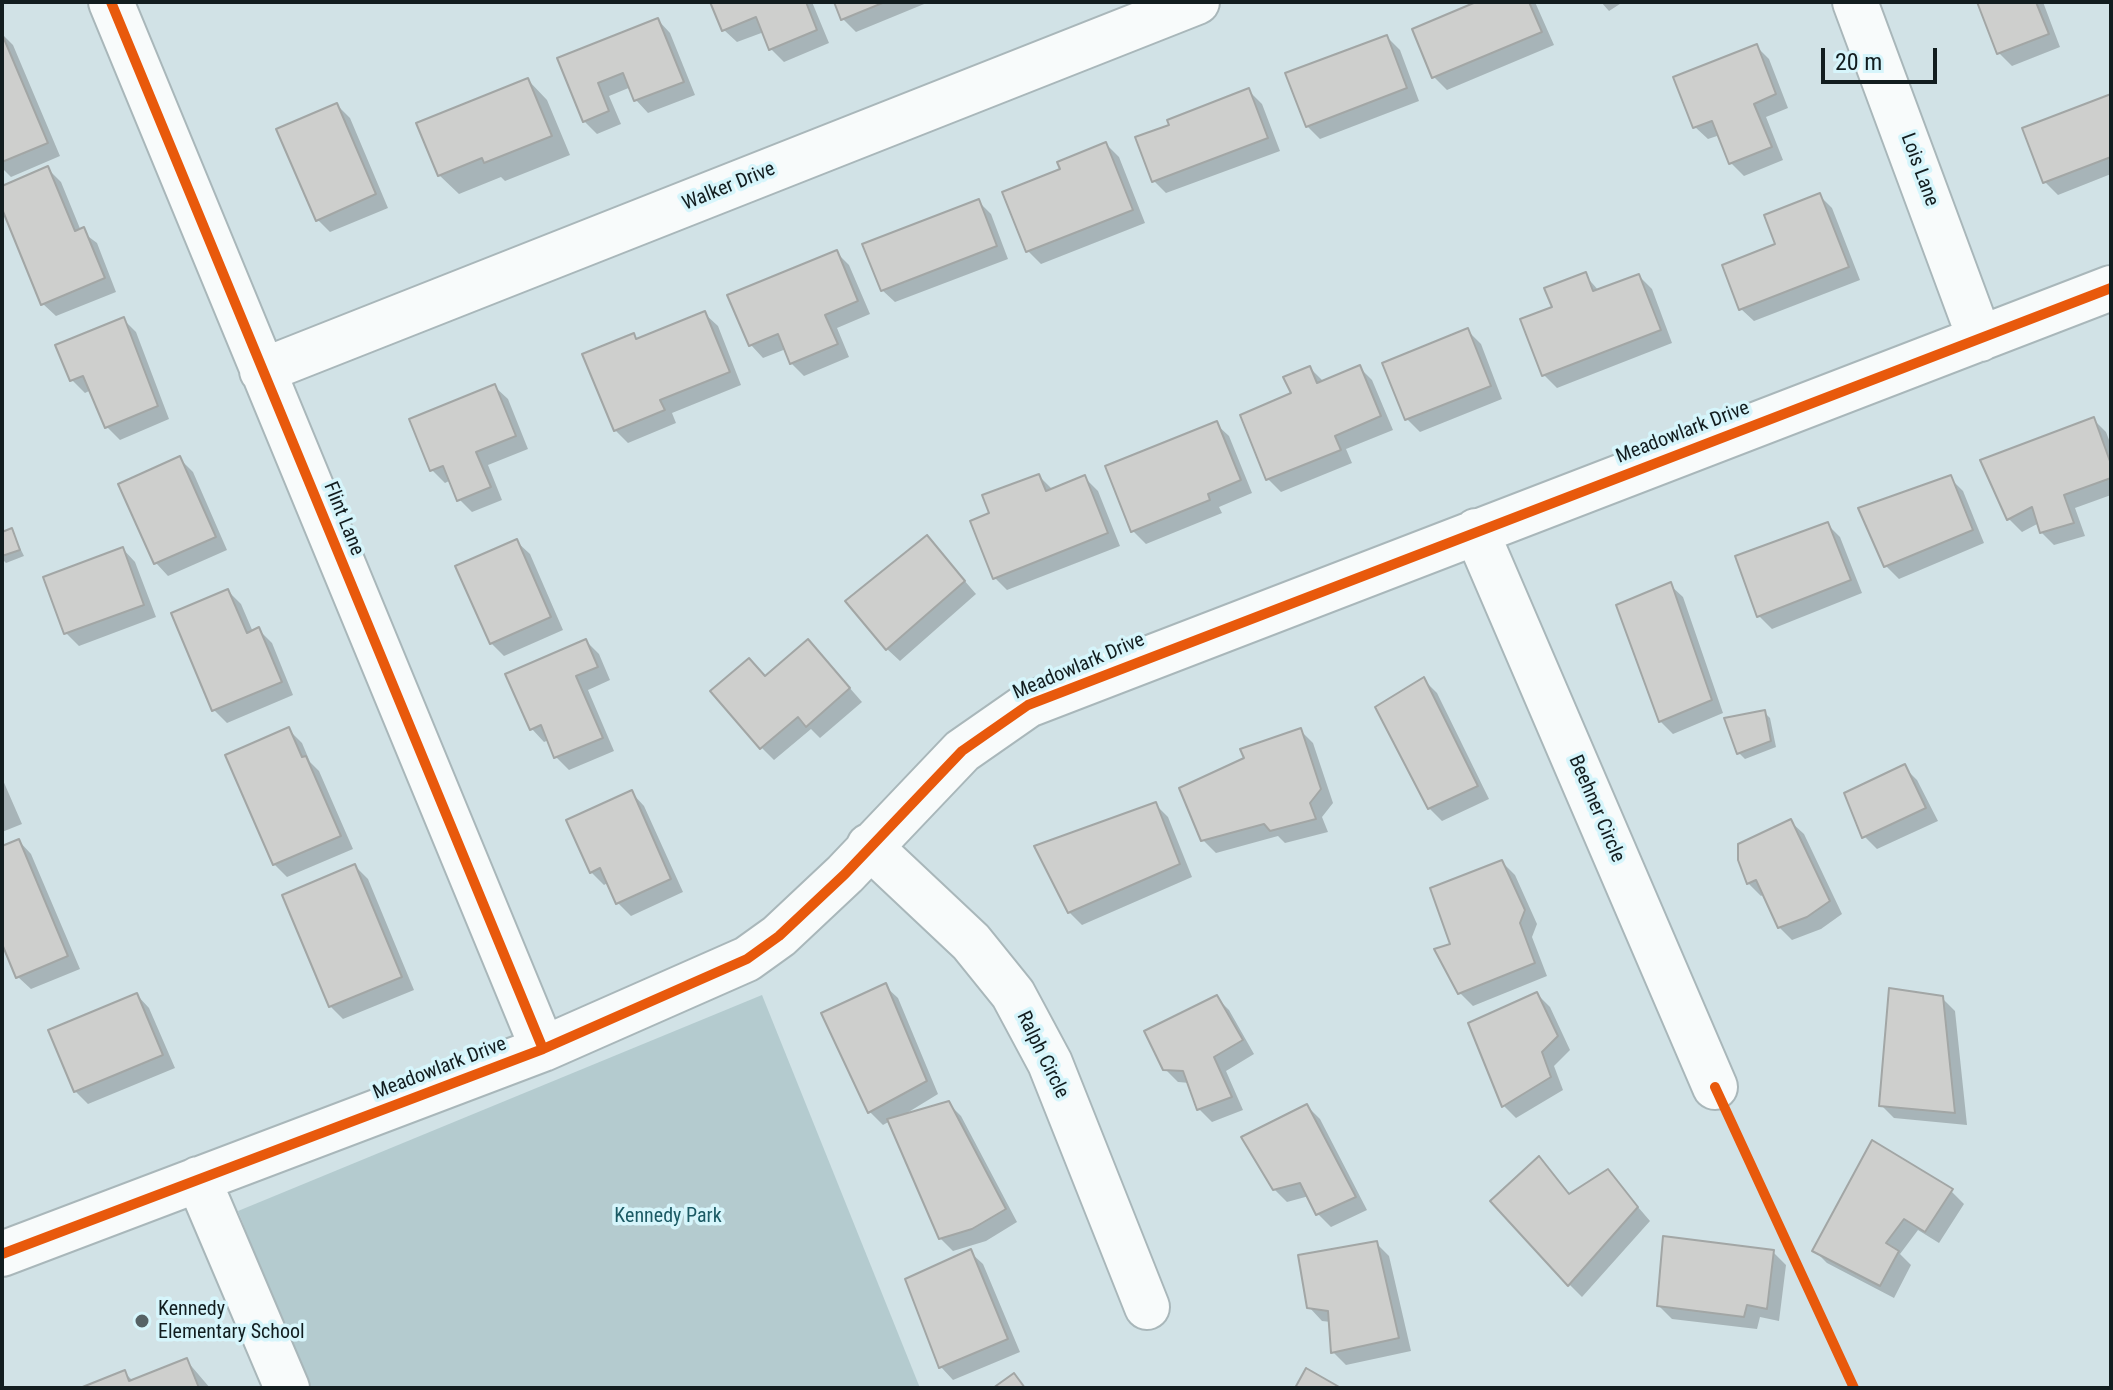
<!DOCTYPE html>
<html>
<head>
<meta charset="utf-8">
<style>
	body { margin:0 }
	#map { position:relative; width:2113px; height:1390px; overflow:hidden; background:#d1e2e6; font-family:"Roboto Condensed",sans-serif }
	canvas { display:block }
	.frame { position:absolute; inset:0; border:4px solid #121d1f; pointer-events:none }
	.scale { position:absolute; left:1821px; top:48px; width:116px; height:36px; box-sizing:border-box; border:4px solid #121d1f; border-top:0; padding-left:10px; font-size:24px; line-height:28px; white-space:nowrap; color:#121d1f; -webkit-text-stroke:6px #d6f5fb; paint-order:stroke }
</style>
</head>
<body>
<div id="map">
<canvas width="2113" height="1390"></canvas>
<div class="frame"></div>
<div class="scale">20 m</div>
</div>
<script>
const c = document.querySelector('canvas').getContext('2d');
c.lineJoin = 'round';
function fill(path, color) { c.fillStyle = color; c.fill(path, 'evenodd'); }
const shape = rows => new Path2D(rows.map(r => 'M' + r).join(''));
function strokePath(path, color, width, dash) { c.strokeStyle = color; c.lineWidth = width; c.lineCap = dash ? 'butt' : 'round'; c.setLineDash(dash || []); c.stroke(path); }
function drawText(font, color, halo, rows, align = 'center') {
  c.font = font + ' "Roboto Condensed",sans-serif'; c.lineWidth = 7; c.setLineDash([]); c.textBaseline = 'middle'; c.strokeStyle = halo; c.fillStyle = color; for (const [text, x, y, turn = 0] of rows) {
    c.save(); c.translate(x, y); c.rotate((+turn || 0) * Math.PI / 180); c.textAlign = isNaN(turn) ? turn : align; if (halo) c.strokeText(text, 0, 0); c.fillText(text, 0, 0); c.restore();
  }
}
fill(shape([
	[762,995,920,1388,308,1388,238,1211]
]), '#b4cbcf');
fill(shape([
	[712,2,812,2,829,43,784,62,771,49,764,32,737,42,724,30],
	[836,2,929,2,856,32,843,19],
	[1481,2,1535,2,1554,45,1447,90,1434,77],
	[1601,2,1623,2,1609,11],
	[1979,2,2043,2,2060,47,2012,66,1999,53],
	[658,20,670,33,695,95,648,113,636,100,631,87,609,96,621,124,597,134,584,121,560,59],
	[2,34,13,45,60,156,11,177,2,168],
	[1387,37,1400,50,1419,101,1320,139,1307,126],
	[1756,46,1769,59,1788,108,1766,117,1783,160,1744,176,1731,163,1720,135,1708,139,1695,127],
	[528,80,547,100,570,155,505,181,501,177,459,194,439,175],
	[1249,91,1262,104,1280,151,1166,193,1153,180],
	[2111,96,2111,174,2058,195,2045,182],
	[337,105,350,118,388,208,330,232,317,219],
	[1106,144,1119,157,1145,223,1041,264,1028,251],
	[48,169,61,182,81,231,97,243,116,292,56,316,43,304,2,204,2,188],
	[1819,195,1832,208,1860,280,1754,321,1741,309,1778,246],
	[978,201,991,214,1008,259,895,302,882,290],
	[836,252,849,265,870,314,837,328,849,357,804,376,791,363,786,349,763,358,751,345],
	[1585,275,1599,291,1639,276,1652,289,1672,343,1557,388,1544,375,1555,308],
	[705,314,718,326,741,385,672,413,676,423,628,443,615,430,633,336,638,341],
	[123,319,136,332,169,419,120,440,107,427,91,390,85,393,72,380],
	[1468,331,1481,344,1502,399,1420,432,1407,419],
	[1359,367,1372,380,1393,430,1346,449,1352,463,1281,492,1268,479,1293,395,1310,368,1323,381],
	[495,387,508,399,528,449,488,465,502,500,472,512,459,499,451,480,445,483,432,470],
	[2093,419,2106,432,2111,445,2111,495,2075,508,2085,536,2054,545,2041,532,2039,523,2022,532,2009,519],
	[1216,424,1229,436,1252,493,1219,507,1222,513,1146,544,1133,531],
	[180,459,193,472,227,550,168,576,156,563],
	[1039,476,1052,489,1085,478,1098,491,1120,546,1007,590,994,577,992,514],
	[1950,478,1963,491,1984,543,1899,579,1886,566],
	[1827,524,1840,537,1862,593,1772,629,1759,616],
	[11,530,24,556,6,563,2,559,2,534],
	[927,537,976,594,900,661,887,649],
	[517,542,530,554,563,630,504,656,491,643],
	[123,549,135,562,156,617,79,646,66,633],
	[1670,585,1683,597,1723,713,1673,734,1660,721],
	[228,591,241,604,253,632,259,630,272,643,293,695,227,723,214,710],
	[586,641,599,654,610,680,588,690,614,751,569,770,556,757,549,740,544,742,532,729],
	[820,654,862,702,820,738,811,729,774,760,762,748,766,678],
	[1424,680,1437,693,1489,799,1442,821,1429,808],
	[1764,712,1770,718,1776,747,1745,759,1739,753],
	[289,730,302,743,310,762,319,771,353,849,287,877,274,864],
	[1300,730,1313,743,1333,803,1322,817,1328,832,1285,843,1278,836,1216,853,1203,840,1246,759],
	[1904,767,1917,780,1938,821,1877,849,1864,836],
	[2,778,22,824,2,832],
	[632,793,644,806,683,892,631,916,618,903,609,882,604,885,591,872],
	[1155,804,1168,817,1192,877,1082,925,1069,912],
	[1791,822,1804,834,1842,914,1821,929,1792,940,1779,927,1765,894,1761,896,1748,883],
	[19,841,31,854,80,969,31,989,18,977,2,942,2,848],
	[1502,862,1515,875,1537,924,1532,937,1547,976,1473,1006,1460,993,1453,945],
	[355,866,368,879,414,990,343,1019,330,1006],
	[885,986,898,998,938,1094,902,1116,948,1103,961,1116,1017,1222,986,1241,953,1251,940,1238,890,1121,883,1125,870,1112,824,1014],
	[1537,994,1550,1007,1570,1050,1554,1066,1563,1090,1516,1118,1503,1105],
	[137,995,149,1008,175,1068,88,1104,75,1091],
	[1216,997,1229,1010,1254,1054,1226,1071,1243,1110,1212,1122,1199,1109,1190,1083,1178,1082,1165,1069],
	[1942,998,1955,1011,1967,1125,1894,1118,1881,1105],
	[1307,1106,1320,1119,1367,1210,1331,1227,1318,1214,1309,1196,1287,1202,1274,1189],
	[1539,1159,1571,1195,1608,1172,1650,1221,1582,1297,1569,1284],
	[1951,1191,1964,1204,1939,1243,1918,1230,1900,1254,1911,1265,1894,1298,1827,1263,1814,1250],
	[1376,1243,1389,1256,1411,1351,1346,1365,1333,1352,1331,1322,1322,1321,1309,1307],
	[970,1252,983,1264,1020,1352,953,1380,941,1367],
	[1773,1252,1786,1265,1779,1321,1760,1317,1757,1329,1672,1319,1659,1306],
	[187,1361,210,1388,85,1388,124,1372,134,1382]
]), '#0003');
const building = shape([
	[710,2,806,2,817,30,769,50,756,17,722,31,710,2],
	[834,2,885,2,841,20,834,2],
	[1476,2,1529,2,1542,32,1432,78,1412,29,1476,2],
	[1977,2,2036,2,2049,34,1997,54,1977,2],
	[658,18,684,82,634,101,623,73,598,83,609,111,583,122,557,58,658,18],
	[2,34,48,143,2,162,2,34],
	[1387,35,1407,88,1306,127,1285,73,1387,35],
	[1757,44,1776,94,1754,104,1772,147,1729,164,1712,121,1693,128,1673,77,1757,44],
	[528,78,552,136,484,163,482,158,438,176,416,123,528,78],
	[1249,88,1268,138,1152,182,1135,137,1169,125,1167,120,1249,88],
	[2111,94,2111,157,2043,183,2022,128,2111,94],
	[337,103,376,194,316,221,276,129,337,103],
	[1106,142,1133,210,1026,252,1002,192,1060,169,1057,162,1106,142],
	[48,166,75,231,84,227,105,278,41,305,2,209,2,186,48,166],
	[1820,193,1849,267,1739,310,1722,265,1775,244,1764,215,1820,193],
	[979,199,997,246,881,291,862,244,979,199],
	[837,250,858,301,825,315,838,344,790,364,778,334,749,346,727,295,837,250],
	[1586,272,1593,291,1639,274,1661,330,1542,376,1520,319,1552,307,1544,288,1586,272],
	[705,311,730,372,660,400,665,410,614,431,582,354,634,333,636,339,705,311],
	[124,317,158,406,105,428,83,376,70,381,55,345,124,317],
	[1468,328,1491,386,1405,420,1382,363,1468,328],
	[1360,365,1381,416,1335,436,1341,450,1266,480,1240,415,1291,393,1283,377,1310,366,1317,383,1360,365],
	[495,384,516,436,476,452,491,487,457,501,443,466,430,471,409,419,495,384],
	[2094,417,2111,464,2111,478,2064,495,2074,523,2040,533,2032,507,2007,520,1980,460,2094,417],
	[1217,421,1241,480,1208,494,1210,500,1131,532,1105,466,1217,421],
	[180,456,216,537,154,564,118,484,180,456],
	[1039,474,1046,491,1085,475,1108,533,993,579,970,521,989,513,982,495,1039,474],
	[1951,475,1973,530,1884,567,1858,508,1951,475],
	[1828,522,1851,580,1757,617,1735,556,1828,522],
	[12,528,20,550,2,556,2,532,12,528],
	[927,535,965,581,886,650,845,601,927,535],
	[517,539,551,617,490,644,455,566,517,539],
	[123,547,144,605,64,634,43,577,123,547],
	[1671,582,1712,700,1659,722,1616,605,1671,582],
	[228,589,247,633,259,627,282,682,212,711,171,613,228,589],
	[586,639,598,667,576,676,603,738,554,758,541,725,530,730,505,674,586,639],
	[808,639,850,688,806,727,798,717,760,749,710,691,749,658,765,676,808,639],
	[1424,677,1478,786,1428,809,1375,707,1424,677],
	[1765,710,1771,741,1737,754,1724,718,1765,710],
	[289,727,302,757,306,756,341,836,273,865,225,755,289,727],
	[1301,728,1321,789,1310,803,1316,819,1270,831,1264,824,1201,841,1179,788,1244,758,1240,749,1301,728],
	[1905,764,1926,808,1862,838,1844,793,1905,764],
	[632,790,671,879,616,904,600,868,590,873,566,820,632,790],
	[1156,802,1180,864,1068,913,1034,846,1156,802],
	[1791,819,1830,901,1807,917,1778,928,1756,880,1747,884,1738,860,1738,844,1791,819],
	[19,839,68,956,16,978,2,944,2,846,19,839],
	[1502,860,1525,910,1520,923,1535,963,1458,994,1434,949,1450,944,1430,888,1502,860],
	[355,864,402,977,329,1007,282,895,355,864],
	[886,983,927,1081,868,1113,821,1013,886,983],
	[1889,988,1943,996,1955,1113,1879,1106,1889,988],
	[1537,992,1558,1036,1542,1052,1551,1077,1502,1107,1468,1023,1537,992],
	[137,993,163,1055,74,1092,48,1030,137,993],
	[1217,995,1243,1040,1214,1057,1232,1097,1197,1110,1183,1071,1163,1070,1144,1031,1217,995],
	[949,1101,1006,1209,972,1229,939,1239,887,1119,949,1101],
	[1307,1104,1356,1197,1316,1215,1300,1183,1273,1190,1241,1137,1307,1104],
	[1872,1140,1953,1189,1925,1232,1904,1219,1886,1243,1899,1251,1880,1286,1812,1251,1872,1140],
	[1539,1156,1569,1194,1608,1169,1638,1207,1568,1286,1490,1201,1539,1156],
	[1663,1236,1774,1250,1767,1309,1747,1305,1744,1317,1657,1306,1663,1236],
	[1377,1241,1399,1338,1331,1353,1328,1311,1307,1308,1298,1255,1377,1241],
	[971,1249,1008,1339,939,1368,905,1279,971,1249],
	[187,1358,199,1388,80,1388,125,1370,129,1381,187,1358],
	[1306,1368,1341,1388,1295,1388,1306,1368],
	[1014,1373,1025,1388,993,1388,1014,1373]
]);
fill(building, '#cecfcd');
strokePath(building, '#a2a6a5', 2);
const minor = shape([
	[111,2,543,1049],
	[1855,2,1980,339],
	[262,371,1197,2],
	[1476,531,1715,1087],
	[869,846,971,942,1013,994,1050,1063,1147,1307],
	[198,1179,287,1388],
	[2,1254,543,1049,747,959,779,936,845,874,962,751,1028,705,2111,288]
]);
strokePath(minor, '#a9b7ba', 48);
strokePath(minor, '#f8fbfb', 44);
strokePath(shape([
	[111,2,543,1049],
	[1715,1087,1854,1388],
	[2,1254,543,1049,747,959,779,936,845,874,962,751,1028,705,2111,288]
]), '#e8590c', 10);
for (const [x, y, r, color] of [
	[142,1321,8,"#556265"]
]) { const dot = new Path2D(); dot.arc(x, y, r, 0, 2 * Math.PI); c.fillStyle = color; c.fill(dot); strokePath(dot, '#d6f5fb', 3); }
drawText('20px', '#121d1f', '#d6f5fb', [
	["Lois Lane",1919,170,70],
	["Walker Drive",729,187,-22],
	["Meadowlark Drive",1683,433,-21],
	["Flint Lane",343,519,68],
	["Meadowlark Drive",1079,667,-23],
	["Beehner Circle",1596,809,67],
	["Ralph Circle",1042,1055,64],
	["Meadowlark Drive",440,1069,-21]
]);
drawText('20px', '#1b5a64', '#d6f5fb', [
	["Kennedy Park",668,1217]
]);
drawText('20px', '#121d1f', '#d6f5fb', [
	["Kennedy",158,1310],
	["Elementary School",158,1333]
], 'left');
</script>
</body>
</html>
